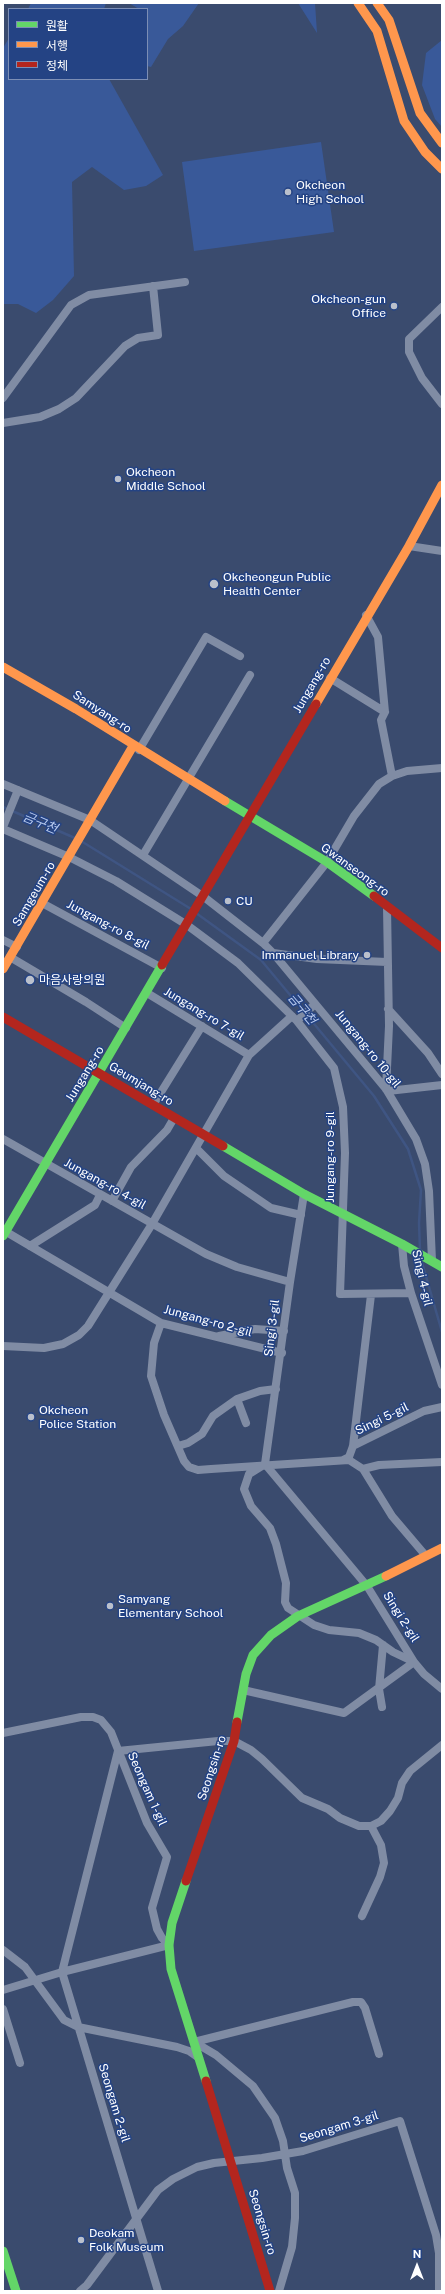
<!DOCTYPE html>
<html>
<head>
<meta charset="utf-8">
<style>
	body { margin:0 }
	#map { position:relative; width:445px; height:2294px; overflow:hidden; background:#3a4b6e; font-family:"Public Sans","Noto Sans KR",sans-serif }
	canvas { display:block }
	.frame { position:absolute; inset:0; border:4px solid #fff; pointer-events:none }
	.legend { position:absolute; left:8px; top:8px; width:140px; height:72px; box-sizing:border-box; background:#244384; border:1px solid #7c8eb5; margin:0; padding:5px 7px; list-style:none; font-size:12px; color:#fff }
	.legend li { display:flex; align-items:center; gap:8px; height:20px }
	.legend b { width:20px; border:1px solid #7c8eb5 }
	.north { position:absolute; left:397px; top:2246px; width:40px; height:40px; -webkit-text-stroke:3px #244384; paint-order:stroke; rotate:0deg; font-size:11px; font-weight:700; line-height:16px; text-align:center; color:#fff }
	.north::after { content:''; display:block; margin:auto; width:14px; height:18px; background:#fff; clip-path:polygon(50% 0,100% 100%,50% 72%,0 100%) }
</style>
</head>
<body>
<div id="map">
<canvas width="445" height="2294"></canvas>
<div class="frame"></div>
<ul class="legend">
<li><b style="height:5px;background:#63d668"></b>원활</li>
<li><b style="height:5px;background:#ff974d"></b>서행</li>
<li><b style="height:5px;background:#b3261e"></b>정체</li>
</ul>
<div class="north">N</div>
</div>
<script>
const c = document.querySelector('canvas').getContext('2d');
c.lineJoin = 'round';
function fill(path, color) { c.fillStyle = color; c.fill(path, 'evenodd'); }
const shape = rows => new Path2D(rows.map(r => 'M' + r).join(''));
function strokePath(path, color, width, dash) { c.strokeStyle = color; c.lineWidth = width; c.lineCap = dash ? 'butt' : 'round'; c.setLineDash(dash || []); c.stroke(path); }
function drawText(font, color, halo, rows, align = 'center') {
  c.font = font + ' "Public Sans","Noto Sans KR",sans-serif'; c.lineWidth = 3; c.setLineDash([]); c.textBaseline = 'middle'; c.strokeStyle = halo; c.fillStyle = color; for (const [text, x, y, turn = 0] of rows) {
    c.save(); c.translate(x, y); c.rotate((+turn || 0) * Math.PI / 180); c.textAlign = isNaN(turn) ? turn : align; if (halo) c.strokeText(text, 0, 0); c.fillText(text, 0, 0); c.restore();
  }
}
fill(shape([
	[31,3,106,3,104,9,28,9],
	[129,3,199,3,183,26,168,39,151,67,147,66,147,9,139,9],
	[298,3,315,3,317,33],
	[9,38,9,79,109,79,163,175,146,186,124,190,92,167,72,182,74,276,53,300,36,313,18,304,3,304,3,48],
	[442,40,442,127,435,119,422,85,426,53],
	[321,142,334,232,194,251,182,162]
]), '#395999');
strokePath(shape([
	[3,807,75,838],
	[81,841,191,909],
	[196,913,261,960,374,1096,408,1149,421,1190,419,1223,420,1250],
	[421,1259,442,1332]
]), '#3f5583', 2.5);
strokePath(shape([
	[442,307,409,339,409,352,422,378,442,404],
	[3,398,71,305,89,295,185,282],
	[3,423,40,417,59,409,76,398,125,346,138,338,158,335,153,286],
	[409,546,442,551],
	[366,615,378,637,385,712,381,720,392,776],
	[330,678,385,712],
	[139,750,206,637,240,656],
	[3,784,90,820,204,897,263,943,273,953,386,1089,416,1139,425,1164,429,1191,432,1261],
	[3,827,18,790],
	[3,829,69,857,116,881,187,925,238,963,297,1021,334,1068,343,1107,345,1153,340,1294,411,1293],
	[143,855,250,675],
	[42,903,162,968],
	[3,940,17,947],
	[263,943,327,862,354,816,379,784,392,776,407,771,442,768],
	[273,953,317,959,387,962],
	[10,957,86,1002,126,1028],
	[147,993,249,1055],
	[388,1009,428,1053,442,1074],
	[297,1021,315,1004],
	[386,1089,389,1026,387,907],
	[388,1091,442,1085],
	[153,1105,202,1026],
	[3,1139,206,1254,237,1267,290,1282],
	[196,1148,224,1176,271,1208,301,1215],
	[304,1194,290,1282,265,1464,367,1586,414,1662,424,1674,442,1689],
	[112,1201,131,1167,167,1130,174,1118],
	[3,1230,161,1323,282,1353],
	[402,1244,404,1266,411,1293,442,1385],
	[30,1246,95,1205,100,1195],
	[161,1323,154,1343,151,1376,164,1415,184,1461,189,1467,198,1470,211,1469,349,1460,363,1469,379,1465,442,1462],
	[219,1336,255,1329,284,1331],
	[3,1346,44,1348,63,1344,79,1335,88,1326,152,1224,249,1055,292,1016],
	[237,1399,246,1423],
	[178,1446,188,1443,202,1434,213,1416,237,1399,260,1391,276,1389],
	[353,1446,424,1411,442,1407],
	[343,1460,349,1457,353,1446,371,1295],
	[363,1469,392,1516,426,1556],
	[243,1690,344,1713,414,1662,393,1652,376,1640,359,1633,329,1630,314,1625,288,1608,285,1602,286,1583,276,1544,270,1528,251,1506,244,1489,249,1474,265,1464],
	[382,1707,379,1689,383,1645],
	[3,1733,81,1717,93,1717,101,1720,111,1732,147,1823,167,1857,152,1908,157,1929,162,1938,169,1945],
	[118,1751,62,1972,158,2291],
	[118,1751,218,1741,234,1741,251,1750,262,1759,302,1798,328,1809,340,1818,359,1826,371,1826,381,1821,390,1811,398,1798,402,1783,410,1771,442,1745],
	[362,1916,380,1877,384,1863,381,1845,371,1826],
	[3,1950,25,1967,64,2020,78,2027,177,2047,189,2051,199,2058],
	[3,1990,62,1972,169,1945],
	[3,2009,20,2063],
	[194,2042,216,2055,253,2086,275,2118,283,2141,287,2168,295,2193,295,2218,292,2247,279,2291],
	[194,2042,353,2002,361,2002,365,2008,379,2054],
	[80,2291,87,2285,158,2190,173,2179,197,2167,214,2163,262,2158,303,2151,400,2121,436,2235,439,2253,439,2291]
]), '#808ca4', 8);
strokePath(shape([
	[225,801,327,862,374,896],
	[223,1146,304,1194,402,1244,442,1267],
	[3,1236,162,965],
	[237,1722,246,1674,253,1655,271,1635,298,1616,386,1576],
	[186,1881,172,1923,169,1945,171,1969,206,2081],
	[3,2251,16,2291]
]), '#63d668', 9);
strokePath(shape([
	[358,3,377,31,404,121,425,152,442,169],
	[377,3,389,20,420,113,442,143],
	[3,667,76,709,225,801],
	[316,704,409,546,442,485],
	[3,969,133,746],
	[386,1576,442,1548]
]), '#ff974d', 9);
strokePath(shape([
	[374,896,442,948],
	[162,965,316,704],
	[3,1017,223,1146],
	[186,1881,234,1741,237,1722],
	[206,2081,270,2291]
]), '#b3261e', 9);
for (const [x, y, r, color] of [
	[288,192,4,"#bac0cc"],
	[394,306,4,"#bac0cc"],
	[118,479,4,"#bac0cc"],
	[214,584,5,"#bac0cc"],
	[228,901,4,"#bac0cc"],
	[367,955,4,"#bac0cc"],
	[30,980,5,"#bac0cc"],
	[31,1417,4,"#bac0cc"],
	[110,1606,4,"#bac0cc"],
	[81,2240,4,"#bac0cc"]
]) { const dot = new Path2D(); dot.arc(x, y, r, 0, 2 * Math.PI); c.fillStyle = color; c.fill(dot); strokePath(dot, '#244384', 1.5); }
drawText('12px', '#fff', '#244384', [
	["Okcheon",296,185],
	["High School",296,199],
	["Okcheon-gun",386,299,"right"],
	["Office",386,313,"right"],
	["Okcheon",126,472],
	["Middle School",126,486],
	["Okcheongun Public",223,577],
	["Health Center",223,591],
	["CU",236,901],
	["Immanuel Library",359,955,"right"],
	["마음사랑의원",39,980],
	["Okcheon",39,1410],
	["Police Station",39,1424],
	["Samyang",118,1599],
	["Elementary School",118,1613],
	["Deokam",89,2233],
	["Folk Museum",89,2247]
], 'left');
drawText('12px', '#fff', '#244384', [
	["Jungang-ro",312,685,-60],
	["Samyang-ro",102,712,33],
	["Gwanseong-ro",355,870,36],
	["Samgeum-ro",34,894,-60],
	["Jungang-ro 8-gil",108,925,28],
	["Jungang-ro 7-gil",204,1014,31],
	["Jungang-ro 10-gil",368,1049,51],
	["Jungang-ro",85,1074,-59],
	["Geumjang-ro",141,1084,31],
	["Jungang-ro 9-gil",330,1157,-90],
	["Jungang-ro 4-gil",105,1184,29],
	["Singi 4-gil",422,1278,77],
	["Jungang-ro 2-gil",208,1321,15],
	["Singi 3-gil",272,1328,-83],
	["Singi 5-gil",382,1419,-26],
	["Singi 2-gil",401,1617,58],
	["Seongsin-ro",212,1768,-72],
	["Seongam 1-gil",147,1789,66],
	["Seongam 2-gil",114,2103,73],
	["Seongam 3-gil",339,2127,-17],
	["Seongsin-ro",262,2222,73]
]);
drawText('italic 13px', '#b9cbef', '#244384', [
	["금구천",40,823,23],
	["금구천",302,1009,50]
]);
</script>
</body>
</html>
